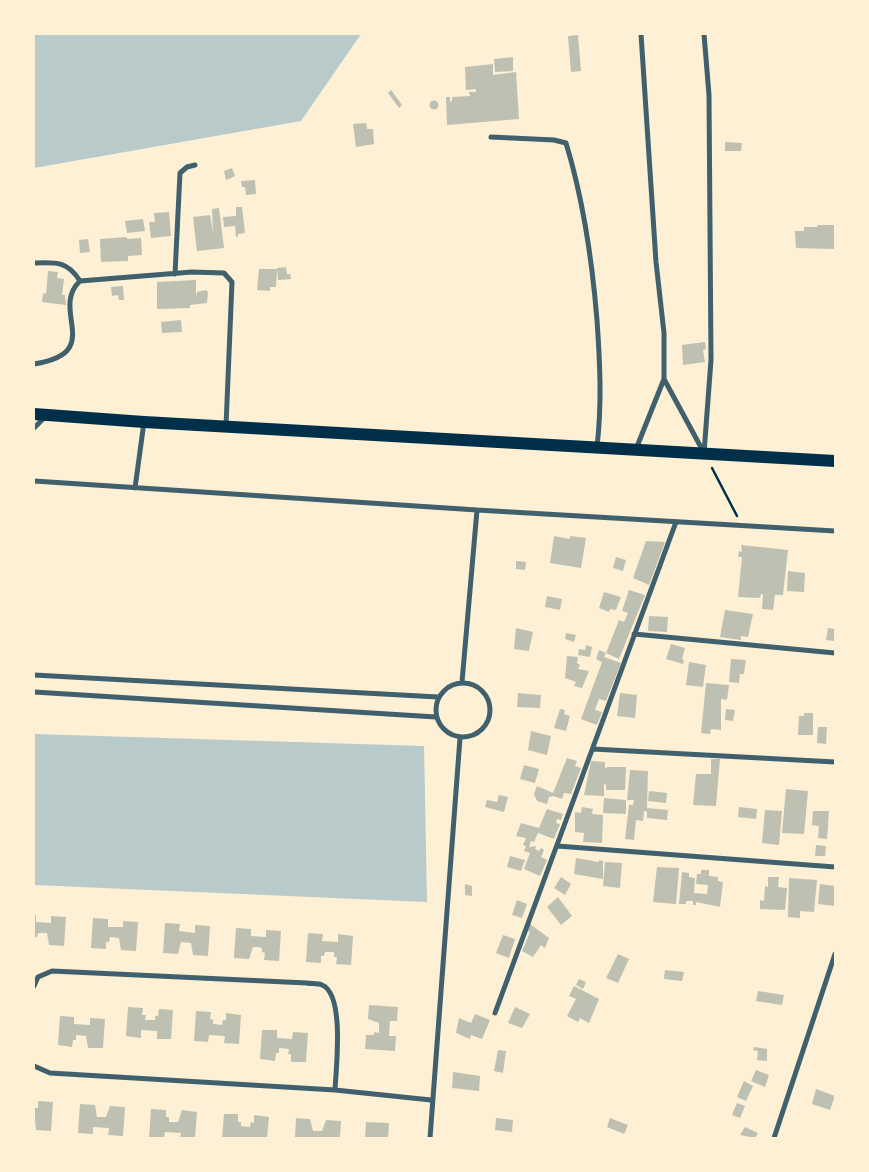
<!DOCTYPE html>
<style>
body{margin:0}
#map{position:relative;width:869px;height:1172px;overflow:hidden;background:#fdf0d5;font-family:"Noto Sans",sans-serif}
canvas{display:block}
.frame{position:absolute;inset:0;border:35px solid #fdf0d5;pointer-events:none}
</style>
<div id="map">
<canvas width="869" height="1172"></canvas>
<div class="frame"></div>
</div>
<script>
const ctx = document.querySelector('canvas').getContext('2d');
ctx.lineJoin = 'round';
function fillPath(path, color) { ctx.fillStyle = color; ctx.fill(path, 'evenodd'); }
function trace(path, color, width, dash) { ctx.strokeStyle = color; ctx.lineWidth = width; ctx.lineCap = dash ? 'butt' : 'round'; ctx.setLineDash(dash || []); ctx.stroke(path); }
fillPath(new Path2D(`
 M34,34H361L301,121L34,168Z
 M34,734L424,746L427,902L34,885Z`), '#b9caca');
fillPath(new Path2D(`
 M578,35L581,71L571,72L568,36Z
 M513,57V71L495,72L494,59Z
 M493,64V75L516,72L519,119L447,125L446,97H450V102L452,101V97L470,96L469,92H476V89L466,90L465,67Z
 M391,90L402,105L399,108L388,93Z
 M429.5 105a4.5 4.5 0 1 1 9 0a4.5 4.5 0 1 1-9 0Z
 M366,123L367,129H373L374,144L356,147L353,124Z
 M725,142L742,143L741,151H725Z
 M232,168L235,176L226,180L224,171Z
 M255,180L256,194L246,195L245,187H242L241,181Z
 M236,207H242L245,233L238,234V237H236L235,226L224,227L223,217L236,216Z
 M219,208L224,248L197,251L193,217L210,215L213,232L212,209Z
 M169,212L171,236L151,238L149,222H155L154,213Z
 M143,219L145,231L127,233L125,221Z
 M818,225H834V249L796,248L795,231H804V227H817Z
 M127,237V239L141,238L142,255L128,256V261L101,262L100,239Z
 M88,239L90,252L80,253L79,240Z
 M286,267L287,274H290L291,279L278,280L277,268Z
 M259,269H277L276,287H270V291L257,290Z
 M48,271L58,272L57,278L64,279L62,295H65L66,305L42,302L43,293L46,294Z
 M196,280V297L197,292L206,290L208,292L207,303L190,305V308L157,309V282Z
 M123,286L124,300H119L118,295L112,296L111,287Z
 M181,320L182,332L162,333L161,322Z
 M705,342L706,349L703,350L705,362L683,365L682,345Z
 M554,536L570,539V536L586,538L581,568L550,563Z
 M646,541L665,542L649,585L633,578Z
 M741,545L788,550L783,595H775L773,610L762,609L763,594H761L760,598L738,597L742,557H738L739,551L742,552Z
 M616,557L626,560L623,571L613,568Z
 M516,561L526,562L525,570L516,569Z
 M788,571L805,573L804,592L787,591Z
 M629,590L645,595L619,659L606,653L604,657L621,663L606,701L599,699L595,710L602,712L597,725L581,719L602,662L596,659L599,650L606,653L619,620L624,622L628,613L622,611Z
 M604,592L621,597L616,610L610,609L609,612L599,608Z
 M547,596L562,599L560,610L545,607Z
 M725,610L753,614L748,637L741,636V640L720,637Z
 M649,616L668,617L667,632L648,631Z
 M516,628L533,632L529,651L514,649Z
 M828,628L835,629L834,641L826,640Z
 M566,633L576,635L574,642L565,639Z
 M671,644L685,648L682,659L684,660L683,664L666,659Z
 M586,645L592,647L590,657L578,655L579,649L585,650Z
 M567,656L578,657L577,663L580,665L578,669L589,671L582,688L574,686L576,682L565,678Z
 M731,659L746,660L744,674H740L739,683L729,682Z
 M689,662L706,665L703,687L686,685Z
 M706,683L729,685L727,700L721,699V730L711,729L710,734L701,733Z
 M518,693L541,695L540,708L517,707Z
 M620,693L637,695L635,718L617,716Z
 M560,709L565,710L564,714L570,716L566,731L554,728Z
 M726,709L735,710L733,721L725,720Z
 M804,713H813V735H798L799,716H804Z
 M818,727H827L826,744L817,743Z
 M531,731L551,736L547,755L528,750Z
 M567,758L577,761L575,766L581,768L571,794L564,793L562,799L553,796L549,797L547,804L537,801L534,794L537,786L553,793Z
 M711,759H720L716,806L693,805L696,774H711Z
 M591,761L605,762V769L607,767H626L625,790H606V785L604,784V796L584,795Z
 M524,765L539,769L535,783L520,779Z
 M630,770L648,771L647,808L668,810L667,820L647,818V812L644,811L643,821L636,820L634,840L625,839L629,805H633L634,800H627Z
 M786,789L808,791L804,834L782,833Z
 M649,791L667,793L666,803L648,801Z
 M499,795L508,797L504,812L485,807L487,800L497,802Z
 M604,798L626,800V814L603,813Z
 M582,807L593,809L592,814L603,815L602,843L583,842L584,833L575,832V812L581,813Z
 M739,807L757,809L756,819L738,817Z
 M547,809L563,814L561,820L557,819L556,823L560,824L554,839L538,833L534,842L531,841L529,847L536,846L535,849L539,851L541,848L544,850L541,857L547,860L540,876L524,869L530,853L524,851L526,846L523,845L526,838L516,836L521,823L539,828Z
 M765,810L782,811L779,845L762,843Z
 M813,811H829L827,839L818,838L819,826L812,825Z
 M816,845L826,846L825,856H815Z
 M510,856L525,860L521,871L507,867Z
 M576,858L599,862V860L603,861V879L574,874Z
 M605,862L622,863L620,888L603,886Z
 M657,867L679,868L676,904L653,902Z
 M701,870H709V876L718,877V881L723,882L720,907L696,902V905H693V901H686V904H679L682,872L689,873V877L695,878L694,893L707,894L708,885L696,884L697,874H701Z
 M561,877L571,884L565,895L554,888Z
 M768,877H779L778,887L787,888L785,910L760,909V900L764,901L765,886L768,887Z
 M789,878L817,880L814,912L800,911V918L788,917Z
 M465,884L472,886V896L465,895Z
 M820,884L835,886L834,906L818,904Z
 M558,897L572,916L561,925L547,907Z
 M517,900L527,904L522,918L512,915Z
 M34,915H36V922L51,923V916L66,917L64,946L49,945L47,933H38L37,937H34Z
 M93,918L108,919V927H123V921L138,922L136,951L121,950L119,938L110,937L109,942H106V949L91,948Z
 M165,923L180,924L179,931L195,933V925L210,926L208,956L193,955L191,943L181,942L178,954L163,953Z
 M530,924L549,938L545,948L541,945L533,957L522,951L530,932L526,930Z
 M236,928L251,929V936L266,937V930L281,931L279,961L264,960L265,953L262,952V948L257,947H253L249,959L234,958Z
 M308,933L323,934L322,941L338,942V934L353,936L351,965L336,964L337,957H334V952H325L324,956H321V963L306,962Z
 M503,935L515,939L509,958L496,953Z
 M618,954L629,959L618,983L606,978Z
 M665,970L684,972L682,981L664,979Z
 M579,979L586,982L583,989L576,985Z
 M574,986L599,999L589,1023L580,1018L578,1022L567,1016L576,999L569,996Z
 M758,991L784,995L782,1005L756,1001Z
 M369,1005L398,1007L397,1021H390L389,1036H396L395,1051L365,1049L366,1035H374V1032L379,1033V1023L368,1019Z
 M128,1007L143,1008L142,1015H146L145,1020H155V1016H158L159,1009L173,1010L171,1039H157V1031L141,1030V1038L126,1036Z
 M515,1007L530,1014L522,1028L508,1023Z
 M196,1011L211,1012L210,1019L213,1020V1024L222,1025L223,1020H226V1013L241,1015L239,1044L224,1043L225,1036L209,1035L208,1042L194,1041Z
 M475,1014L490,1020L482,1039L471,1035L470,1039L456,1033L459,1018L471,1023Z
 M60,1016L74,1017V1024L90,1025V1018L105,1019L103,1048H88L86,1036L76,1035V1040H73L72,1047L58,1045Z
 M262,1030H277V1038L292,1039L293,1032L308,1033L306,1062H291V1054H288L289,1049L279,1048V1053H276L275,1061L260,1059Z
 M754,1047L767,1049V1061L757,1060L758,1051L753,1050Z
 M498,1050L506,1051L503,1073L494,1071Z
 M756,1070L769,1075L765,1087L751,1081Z
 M453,1072L480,1076L479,1091L452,1088Z
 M744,1081L753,1086L746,1101L737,1097Z
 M816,1089L835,1096L830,1110L812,1104Z
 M38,1101L53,1102L51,1131L36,1130L34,1112L35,1108H38Z
 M737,1103L745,1106L740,1118L732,1115Z
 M80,1104L95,1105L97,1117H106L110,1106L125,1107L123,1136L108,1135L109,1128L93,1127V1134L78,1133Z
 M151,1109L166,1110V1117H169V1122H178L182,1110L197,1112L195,1138H180L181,1133L165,1132L164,1138H149Z
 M224,1114H238V1122H241V1126L250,1127L251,1122L254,1123V1115L269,1117L267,1138H222Z
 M296,1118L310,1119L313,1131H322L326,1120L341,1121L340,1138H295Z
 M496,1118L513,1120L512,1132L495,1130Z
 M610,1118L628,1125L624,1134L607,1127Z
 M366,1122L389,1123L388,1138H365Z
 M745,1127L758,1133L755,1138L740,1135Z`), '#bec0b2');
trace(new Path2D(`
 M712,468L737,516`), '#003049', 2.5);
trace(new Path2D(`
 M491,137L554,140L566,143C584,202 592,259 597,320C600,363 602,404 597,447
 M34,263C56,262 68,261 80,281
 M175,274L180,173L187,167L195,165
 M34,364C106,353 49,310 80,281L192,272L224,273L232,282L226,426
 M664,379L703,451
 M34,428L44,418
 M636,449L664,379V333L656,262L641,34
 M704,453L711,360L709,95L704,34
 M34,481L477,510L835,531
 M135,488L144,422
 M634,634L835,653
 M34,675L438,697
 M462,682L477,510
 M436 710a27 27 0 1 1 54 0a27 27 0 1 1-54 0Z
 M34,692L436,717
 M593,749L835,762
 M557,846L835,867
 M34,986L38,977L52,971L307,983C311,984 318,983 322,985C345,994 336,1068 335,1090L50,1073L34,1066
 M495,1013L676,522
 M335,1090L431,1100
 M430,1138L460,738
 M774,1138L835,954`), '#3f606c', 5);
trace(new Path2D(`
 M34,414L144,422L835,461`), '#003049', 12);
</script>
